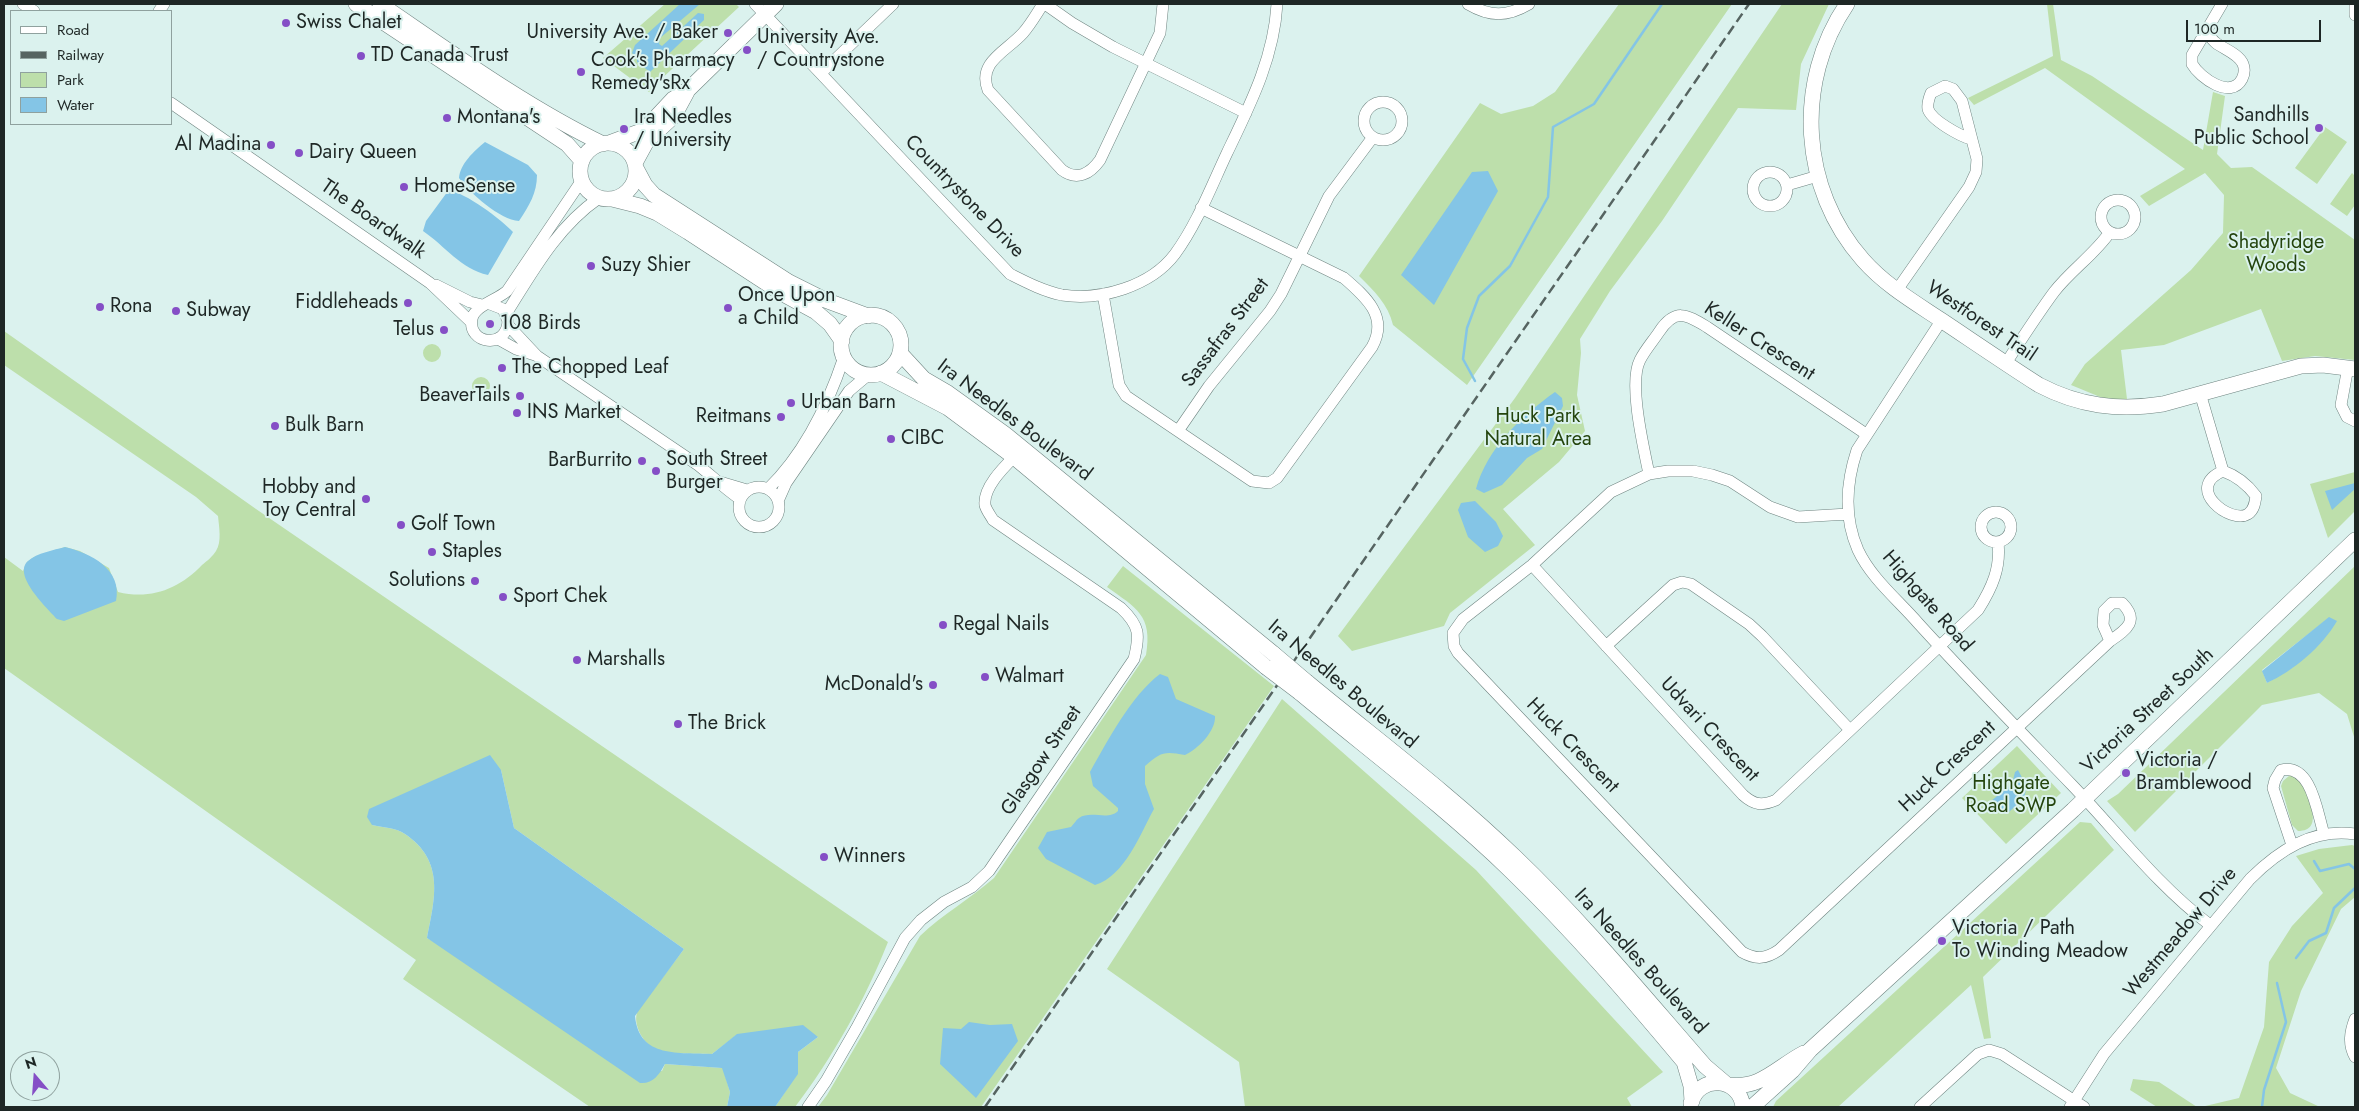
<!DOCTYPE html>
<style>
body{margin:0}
#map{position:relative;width:2359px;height:1111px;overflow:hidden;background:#dbf2ee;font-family:Jost,sans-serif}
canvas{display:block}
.frame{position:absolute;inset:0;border:5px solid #1e2725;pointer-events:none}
.legend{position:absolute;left:10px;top:10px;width:162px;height:115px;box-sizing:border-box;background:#dbf2ee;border:1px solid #8fa19e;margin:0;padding:6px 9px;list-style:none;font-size:15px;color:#1e2725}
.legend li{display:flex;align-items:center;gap:10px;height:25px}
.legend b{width:25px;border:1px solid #8fa19e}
.north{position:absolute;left:10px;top:1051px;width:50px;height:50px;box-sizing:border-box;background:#dbf2ee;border:1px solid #8fa19e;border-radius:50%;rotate:342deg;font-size:14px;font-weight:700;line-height:20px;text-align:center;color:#1e2725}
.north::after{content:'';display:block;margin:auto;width:18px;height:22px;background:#854fc6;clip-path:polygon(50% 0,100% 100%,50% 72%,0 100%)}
.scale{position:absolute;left:2186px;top:20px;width:135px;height:22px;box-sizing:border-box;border:2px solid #1e2725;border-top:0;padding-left:6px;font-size:15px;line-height:18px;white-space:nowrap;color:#1e2725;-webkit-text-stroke:4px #dbf2ee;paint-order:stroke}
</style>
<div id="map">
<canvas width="2359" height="1111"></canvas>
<div class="frame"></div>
<ul class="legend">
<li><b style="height:6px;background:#fff"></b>Road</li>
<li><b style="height:6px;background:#566461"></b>Railway</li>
<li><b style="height:14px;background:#bddfab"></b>Park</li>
<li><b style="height:14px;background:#84c5e6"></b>Water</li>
</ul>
<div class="north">N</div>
<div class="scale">100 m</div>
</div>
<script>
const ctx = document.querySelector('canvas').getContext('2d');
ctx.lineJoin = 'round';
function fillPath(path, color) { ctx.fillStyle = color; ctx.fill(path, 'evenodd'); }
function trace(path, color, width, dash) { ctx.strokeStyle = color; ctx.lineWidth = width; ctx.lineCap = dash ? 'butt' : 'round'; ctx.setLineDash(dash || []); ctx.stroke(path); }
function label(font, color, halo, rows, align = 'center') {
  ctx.font = font + ' Jost,sans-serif'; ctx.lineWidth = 4; ctx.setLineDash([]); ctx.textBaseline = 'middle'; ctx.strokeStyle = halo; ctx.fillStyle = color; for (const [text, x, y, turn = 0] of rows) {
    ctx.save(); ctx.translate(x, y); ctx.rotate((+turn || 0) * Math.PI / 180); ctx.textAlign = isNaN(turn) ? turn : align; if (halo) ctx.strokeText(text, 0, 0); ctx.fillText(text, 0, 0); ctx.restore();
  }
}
fillPath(new Path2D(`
 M665,4H736L739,7L658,82L653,95L603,58Z
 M1619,4H1732L1467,385L1393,325C1388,304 1374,291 1359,276L1480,103L1501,114L1533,106L1555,92Z
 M1782,4H1829L1801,64L1796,110L1738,108L1662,221L1610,291L1580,339L1581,353L1577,395L1585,431L1559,462L1503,509L1535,545L1450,613L1444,626L1352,651L1338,636L1515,398Z
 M2047,4H2053L2061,60L2092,76L2203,150L2213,92L2225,96L2217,154L2231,168L2252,167L2355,240V360L2315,356L2282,361L2261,309L2164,345L2121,350L2127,399H2105L2071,385L2085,364L2191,270L2223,233L2224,195L2205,173L2149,206L2140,196L2185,169L2045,68L1974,105L1968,98L2053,56Z
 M2325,127L2347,142L2317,184L2295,168Z
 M2352,173L2355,176V205L2347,216L2330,204Z
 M4,331L256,509L888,942C865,1000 833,1057 795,1107H775L797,1074L798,1052L818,1037L738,1034L712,1054C696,1053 676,1055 660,1051C645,1048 631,1024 638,1010L684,949L514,828L501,770L372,825C381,827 397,828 405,834C445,861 435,898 427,938L662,1071L665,1064L723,1068L730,1092L727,1107H590L403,979L416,960L4,668V557L23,571L27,562L34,557L65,547L80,551L109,568L118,592C151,600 179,589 202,565C207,561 213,556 216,551C222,542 219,527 218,516L196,497L4,365Z
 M423 353a9 9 0 1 1 18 0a9 9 0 1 1-18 0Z
 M472 386a9 9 0 1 1 18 0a9 9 0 1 1-18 0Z
 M2355,472V511L2328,538L2310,484Z
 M1123,566L1274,686L981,1107H818L827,1095L920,936C943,914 970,899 994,878L1146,655C1153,615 1136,608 1107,587Z
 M2355,566V740L2347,714L2319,693L2262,705L2135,832L2107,801L2118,794ZM2329,618L2293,667L2267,683L2262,670Z
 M1282,699L1476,870L1663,1072L1627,1098L1632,1107H1245L1239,1062L1107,969Z
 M2017,746L2061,793L2006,844L1962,798Z
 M2289,776H2293L2303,782C2307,797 2326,831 2298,831L2292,825L2281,786L2283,781Z
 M2080,822L2091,823L2114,850L1983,977L1991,1038L1984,1039L1971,985L1838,1107H1773L1776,1101Z
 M2352,845L2355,846V897L2341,909L2301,991L2276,1068L2290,1093L2320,1107H2201L2239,1098L2264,1027L2269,962L2292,926L2323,893L2296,856L2319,849Z
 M2133,1079L2159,1082L2197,1107H2157L2130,1090Z`), '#bddfab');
fillPath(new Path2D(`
 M680,4H700L660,38L659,44L662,46L698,13L704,14V20L650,72L637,62V57L632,53L635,45Z
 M485,142L528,165L537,175C537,193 529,206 519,221C500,220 470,193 459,178C460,164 474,151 485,142Z
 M1488,171L1498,191L1434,305L1401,275L1472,172Z
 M448,191C463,190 503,221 513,232L488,275C461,269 445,246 423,231L426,221Z
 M1555,392L1562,398L1563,406L1542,449L1527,458L1502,485L1484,493L1476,489C1487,449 1521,416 1555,392Z
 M2355,483V489L2332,510L2325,491Z
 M1475,501L1496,522L1503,536L1498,546L1485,552L1468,537L1458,510L1461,503Z
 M65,547C90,553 123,569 116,601L64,621L57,619C47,608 12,575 28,561C37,553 54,550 65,547Z
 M2329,617L2337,621C2322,647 2293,671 2267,683L2262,671Z
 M1160,674L1168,677L1176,699L1215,716C1216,731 1198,749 1185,755C1164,751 1161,752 1145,766V784L1154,809C1140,834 1125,876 1095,885L1046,859L1038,848L1047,832L1071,827C1074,824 1076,820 1079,818C1091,810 1108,821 1118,811V808L1093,786L1090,772C1108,740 1131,696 1160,674Z
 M490,755L501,770L514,828L684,949L635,1016C639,1059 680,1052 712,1054L737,1034L803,1025L818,1037L798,1052V1074L775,1107H727L730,1092L722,1068L665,1064C659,1075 653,1084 640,1083L427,938C435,898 445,861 405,834C397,828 381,827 372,825L367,817L369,809Z
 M2018,770C2032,795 2026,796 2007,814L1994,809L1991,801L2012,784L2015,772Z
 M969,1022L990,1025L1012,1024L1018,1041L976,1098L940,1064L943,1028L961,1029Z`), '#84c5e6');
trace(new Path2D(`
 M1475,381L1463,359L1467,328L1479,296L1510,266L1548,197L1553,127L1594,104L1662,4
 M2314,861L2320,871L2349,864L2355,869
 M2296,958L2309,941L2326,933L2334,908L2355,888
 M2262,1107L2264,1090L2286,1022L2277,983`), '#84c5e6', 2.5);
const street = new Path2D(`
 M23,4L34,11
 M755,4L1010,274C1026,282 1043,291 1062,295C1101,301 1151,286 1175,254C1197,224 1211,187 1227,153C1250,105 1274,58 1277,4
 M1043,4C1037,13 1031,24 1023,33C1007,51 977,62 988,90L1062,170C1077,181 1090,174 1100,160L1160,33L1163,4
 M1045,4L1072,23L1113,47L1246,113
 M1468,4C1490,17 1507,17 1529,4
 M2355,6V15
 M159,11L164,4
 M2206,31C2209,35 2212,40 2216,43C2224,49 2239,54 2243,64C2245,69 2244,75 2242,79C2231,100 2200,78 2192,64V55L2222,4
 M821,73L893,4
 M1364 121a19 19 0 1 1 38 0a19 19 0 1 1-38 0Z
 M171,103L430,283L471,322
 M1753 189a17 17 0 1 1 34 0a17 17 0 1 1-34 0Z
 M1787,185L1818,176
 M2101 217a17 17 0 1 1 34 0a17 17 0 1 1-34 0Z
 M436,285L470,302L482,305
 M1897,290L1969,187L1976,172L1977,159L1962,101L1953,89L1945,86L1931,93C1929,98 1927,103 1928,109C1931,120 1960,136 1971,139
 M1103,294L1119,385L1126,396L1252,481L1269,483L1277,478L1372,347C1389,317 1366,297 1344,278L1201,208
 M490,304L503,309L508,321C507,350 467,344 472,319C474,306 497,300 507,291L582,180
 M506,314C533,271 557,227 599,198
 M1941,321L1857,450C1846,483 1844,518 1858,550C1871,578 1898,600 1918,623C1968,678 2020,731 2072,785C2117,832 2158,886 2210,925
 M508,325L537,356L698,465C712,476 725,489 740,499
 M498,339L516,349L535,355
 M2006,363C2021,340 2037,315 2054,292C2071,270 2094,255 2110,232
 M2348,367L2341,405L2347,417L2355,421
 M2200,393L2223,471
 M1178,431L1209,386L1270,311L1281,294L1329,196L1373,137
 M2223,471C2237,476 2247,484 2256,496C2255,503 2254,510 2248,514C2231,525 2183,488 2223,471Z
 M1649,474C1644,449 1628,383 1640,360C1645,350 1653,341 1659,332C1675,308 1686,314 1707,327L1866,434
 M720,482L747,490
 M739 507a20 20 0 1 1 40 0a20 20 0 1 1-40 0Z
 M768,489C804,454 828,405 844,357
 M778,501L786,483L849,391L868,375
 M1981 527a15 15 0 1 1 30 0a15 15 0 1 1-30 0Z
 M1848,514L1798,517L1770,507L1730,481L1712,475L1693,471H1668L1649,474L1611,492L1532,565L1463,619L1453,633L1454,646L1458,653L1742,952C1756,960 1766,959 1779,950L2110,641C2126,630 2140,621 2122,603H2112L2104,611L2103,625L2110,641
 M1532,565L1743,795C1754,805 1762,806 1776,800L1978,610C1992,588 2001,568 1998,542
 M1606,646L1673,585L1682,582L1691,584L1749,624L1762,636L1850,730
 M2292,845L2273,788L2275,780L2281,770C2312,763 2317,813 2324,834
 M2355,1019C2350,1032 2348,1044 2355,1057
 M808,1107L826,1081L856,1029L905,938L921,920L944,902L972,887L989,871L1134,659C1140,635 1140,626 1121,608L993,520C991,516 986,510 985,505C983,488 1003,468 1014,457
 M1920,1107L1978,1054L1989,1050L2002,1054L2084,1107
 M2070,1107L2104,1054L2250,879C2279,850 2313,828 2355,834`);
const secondary = new Path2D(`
 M356,4L567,144L582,161
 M380,4C452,53 525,106 603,144
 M1847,4C1794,82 1800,189 1863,260C1885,285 1914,302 1941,320C1974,342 2006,364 2039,385C2079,406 2118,411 2163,404L2301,366L2323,365L2355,369
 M609,143L644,130L673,99L689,89L776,4
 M580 171a28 28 0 1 1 56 0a28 28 0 1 1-56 0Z
 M635,163L647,141L674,116L687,92
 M637,170L645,185L654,195L789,282L825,300L868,316
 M612,199L640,206L657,213L688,232L783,294L816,312L830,324L842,341
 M841 345a30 30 0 1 1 60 0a30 30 0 1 1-60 0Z
 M900,353L924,379L948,393L1005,434L1274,654
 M881,373L948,408L1014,457L1266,667
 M1307,682C1376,739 1450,794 1515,857C1583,922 1643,995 1705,1066L1725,1083
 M1299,692C1370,751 1445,807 1511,871C1573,931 1629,996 1684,1062L1691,1086L1692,1101
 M1729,1085C1761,1089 1777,1067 1804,1053
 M1691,1103C1699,1074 1740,1077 1743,1107
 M1752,1107L1792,1071L1810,1050L2073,810L2355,540`);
trace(street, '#6f8480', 12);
trace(secondary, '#6f8480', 16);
trace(street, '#fff', 11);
trace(secondary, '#fff', 15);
trace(new Path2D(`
 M985,1107L1749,4`), '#566461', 2.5, [10, 5]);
const secondaryBridge = new Path2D(`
 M1274,654L1307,682
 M1266,667L1299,692`);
trace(secondaryBridge, '#6f8480', 16, []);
trace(secondaryBridge, '#fff', 15);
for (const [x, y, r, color] of [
 [286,23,5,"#854fc6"],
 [728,33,5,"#854fc6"],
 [747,50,5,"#854fc6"],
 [361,56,5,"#854fc6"],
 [581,72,5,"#854fc6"],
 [447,118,5,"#854fc6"],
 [2319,128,5,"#854fc6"],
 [624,129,5,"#854fc6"],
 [271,145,5,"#854fc6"],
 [299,153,5,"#854fc6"],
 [404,187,5,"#854fc6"],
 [591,266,5,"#854fc6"],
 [408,303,5,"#854fc6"],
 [100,307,5,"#854fc6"],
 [728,308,5,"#854fc6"],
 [176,311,5,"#854fc6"],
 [490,324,5,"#854fc6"],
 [444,330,5,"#854fc6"],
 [502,368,5,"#854fc6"],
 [520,396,5,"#854fc6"],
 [791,403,5,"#854fc6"],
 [517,413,5,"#854fc6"],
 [781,417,5,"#854fc6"],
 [275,426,5,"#854fc6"],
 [891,439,5,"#854fc6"],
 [642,461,5,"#854fc6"],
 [656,471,5,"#854fc6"],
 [366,499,5,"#854fc6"],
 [401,525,5,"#854fc6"],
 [432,552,5,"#854fc6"],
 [475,581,5,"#854fc6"],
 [503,597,5,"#854fc6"],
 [943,625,5,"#854fc6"],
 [577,660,5,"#854fc6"],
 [985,677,5,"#854fc6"],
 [933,685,5,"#854fc6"],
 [678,724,5,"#854fc6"],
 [2126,773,5,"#854fc6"],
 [824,857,5,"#854fc6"],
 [1942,941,5,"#854fc6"]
]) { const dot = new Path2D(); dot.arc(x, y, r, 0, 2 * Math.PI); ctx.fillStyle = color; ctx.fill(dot); trace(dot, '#dbf2ee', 2); }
label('20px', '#1e2725', '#dbf2ee', [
 ["Swiss Chalet",296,23],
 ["University Ave. / Baker",718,33,"right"],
 ["University Ave.",757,38],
 ["/ Countrystone",757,61],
 ["TD Canada Trust",371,56],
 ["Cook's Pharmacy",591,61],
 ["Remedy'sRx",591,84],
 ["Sandhills",2309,116,"right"],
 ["Public School",2309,139,"right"],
 ["Montana's",457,118],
 ["Ira Needles",634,118],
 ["/ University",634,141],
 ["Al Madina",261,145,"right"],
 ["Dairy Queen",309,153],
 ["HomeSense",414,187],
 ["Suzy Shier",601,266],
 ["Once Upon",738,296],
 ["a Child",738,319],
 ["Fiddleheads",398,303,"right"],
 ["Rona",110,307],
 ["Subway",186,311],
 ["108 Birds",500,324],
 ["Telus",434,330,"right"],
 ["The Chopped Leaf",512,368],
 ["BeaverTails",510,396,"right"],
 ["Urban Barn",801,403],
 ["INS Market",527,413],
 ["Reitmans",771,417,"right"],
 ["Bulk Barn",285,426],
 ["CIBC",901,439],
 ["South Street",666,460],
 ["Burger",666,483],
 ["BarBurrito",632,461,"right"],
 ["Hobby and",356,488,"right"],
 ["Toy Central",356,511,"right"],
 ["Golf Town",411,525],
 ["Staples",442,552],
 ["Solutions",465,581,"right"],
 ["Sport Chek",513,597],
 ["Regal Nails",953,625],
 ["Marshalls",587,660],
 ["Walmart",995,677],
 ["McDonald's",923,685,"right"],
 ["The Brick",688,724],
 ["Victoria /",2136,761],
 ["Bramblewood",2136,784],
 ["Winners",834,857],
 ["Victoria / Path",1952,929],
 ["To Winding Meadow",1952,952]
], 'left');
label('20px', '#1e2725', '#dbf2ee', [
 ["Countrystone Drive",964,197,46],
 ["The Boardwalk",373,220,35],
 ["Westforest Trail",1981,322,34],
 ["Sassafras Street",1226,333,-53],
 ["Keller Crescent",1759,342,33],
 ["Ira Needles Boulevard",1014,421,37],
 ["Highgate Road",1927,602,49],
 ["Ira Needles Boulevard",1342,685,40],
 ["Victoria Street South",2148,711,-43],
 ["Udvari Crescent",1709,730,47],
 ["Huck Crescent",1572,746,46],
 ["Glasgow Street",1042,761,-56],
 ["Huck Crescent",1948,767,-43],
 ["Westmeadow Drive",2181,933,-50],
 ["Ira Needles Boulevard",1640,962,48]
]);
label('20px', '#24440d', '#dbf2ee', [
 ["Shadyridge",2276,243],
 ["Woods",2276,266],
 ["Huck Park",1538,417],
 ["Natural Area",1538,440],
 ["Highgate",2011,784],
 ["Road SWP",2011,807]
]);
</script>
